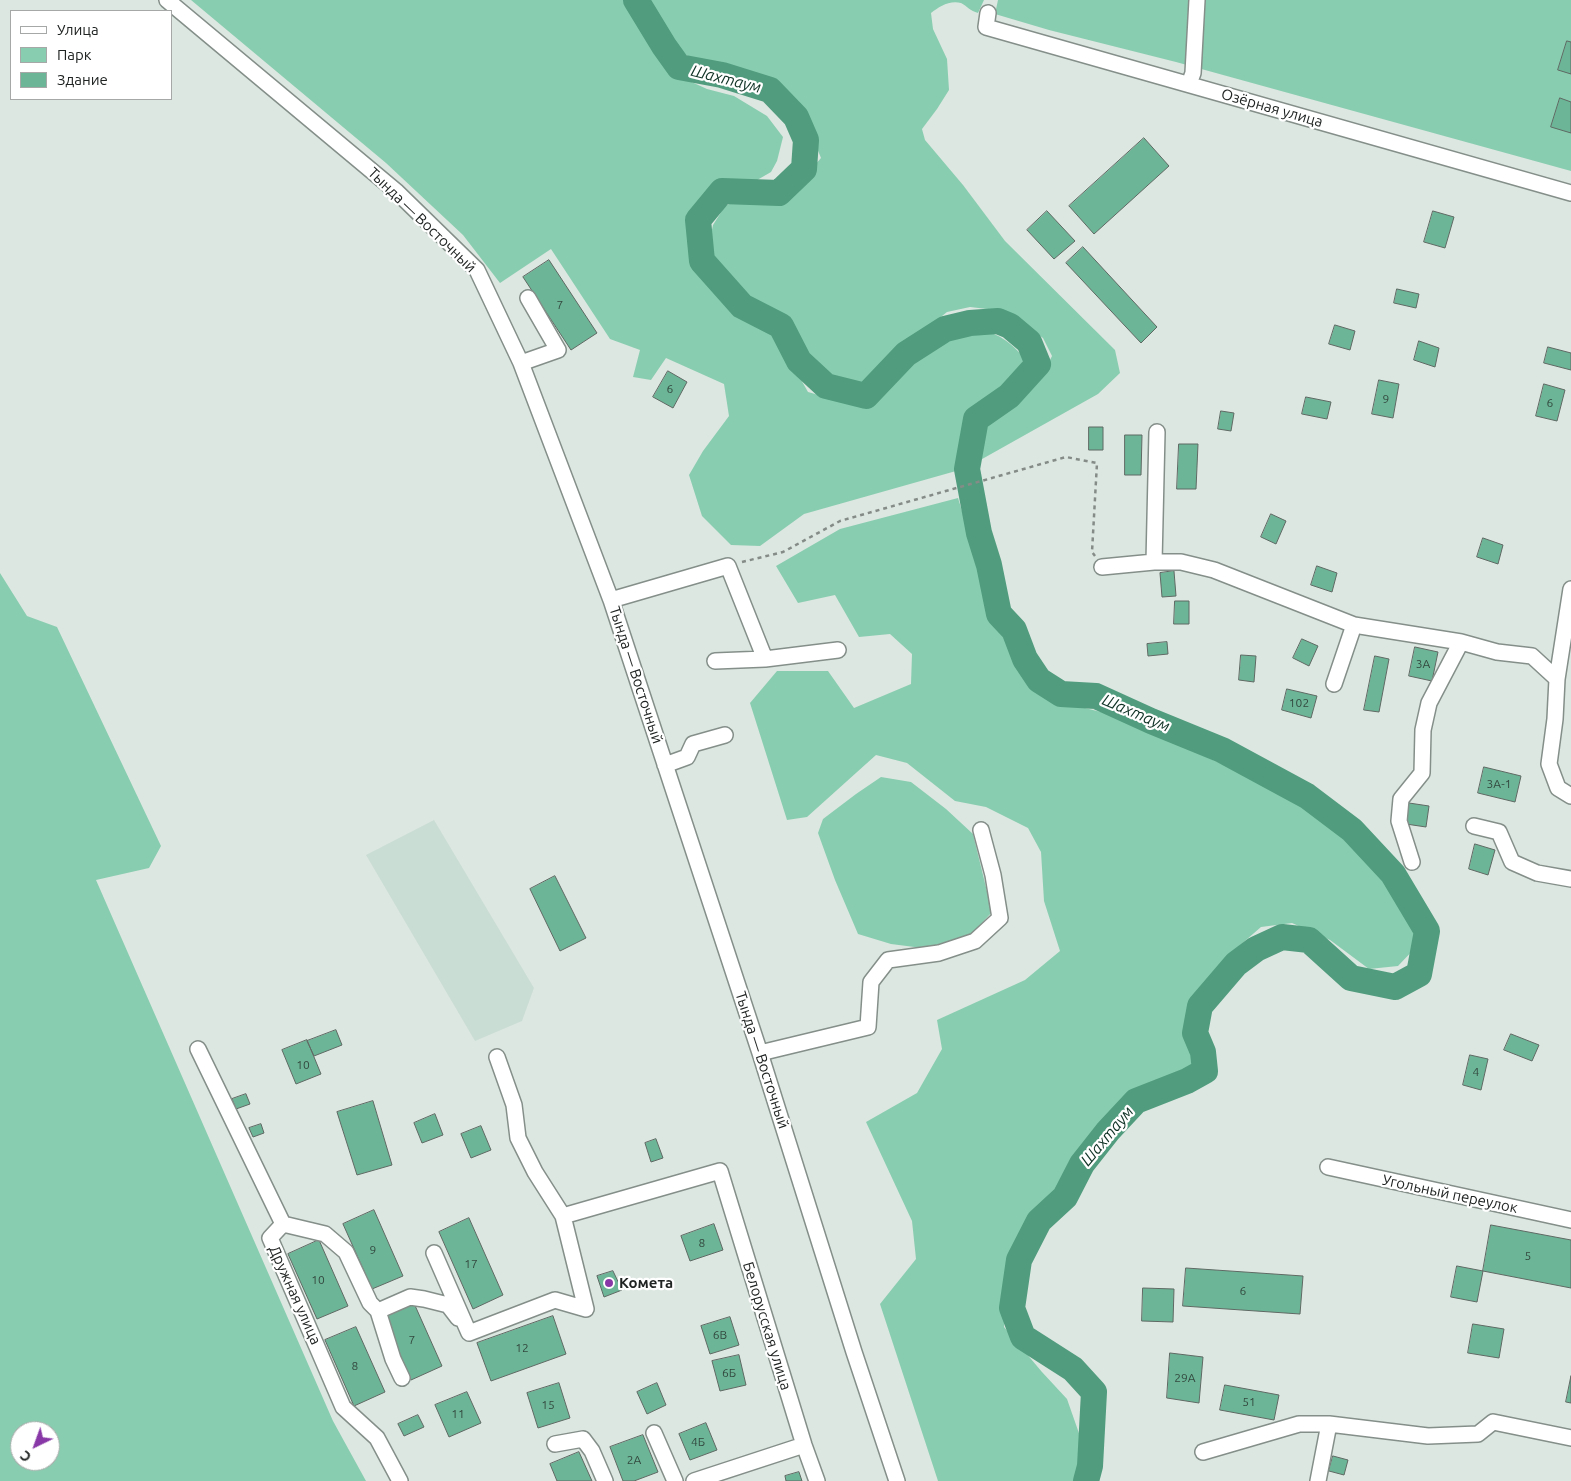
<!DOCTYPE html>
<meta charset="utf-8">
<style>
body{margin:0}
#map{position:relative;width:1571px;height:1481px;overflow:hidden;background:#dce7e1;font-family:Ubuntu,sans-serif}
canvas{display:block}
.legend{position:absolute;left:10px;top:10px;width:162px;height:90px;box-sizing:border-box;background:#fff;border:1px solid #a6a7a7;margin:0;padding:6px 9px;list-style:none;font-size:15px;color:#202422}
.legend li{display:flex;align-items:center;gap:10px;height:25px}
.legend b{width:25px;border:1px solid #a6a7a7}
.north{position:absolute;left:10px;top:1421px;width:50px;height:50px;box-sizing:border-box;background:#fff;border:1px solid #a6a7a7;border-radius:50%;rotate:222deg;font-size:14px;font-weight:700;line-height:20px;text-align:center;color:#202422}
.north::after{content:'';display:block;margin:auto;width:18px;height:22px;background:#8938a7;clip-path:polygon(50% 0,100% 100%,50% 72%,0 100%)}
</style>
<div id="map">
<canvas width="1571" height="1481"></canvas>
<ul class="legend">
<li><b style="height:6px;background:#fff"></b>Улица</li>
<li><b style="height:14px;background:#89cdb0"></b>Парк</li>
<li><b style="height:14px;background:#6cb697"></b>Здание</li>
</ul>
<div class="north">С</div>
</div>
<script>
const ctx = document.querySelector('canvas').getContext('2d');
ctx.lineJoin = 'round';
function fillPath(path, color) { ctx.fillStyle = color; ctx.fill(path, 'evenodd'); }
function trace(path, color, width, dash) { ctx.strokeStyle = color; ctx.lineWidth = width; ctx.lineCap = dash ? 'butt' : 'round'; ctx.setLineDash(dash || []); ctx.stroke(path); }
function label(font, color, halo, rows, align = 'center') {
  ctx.font = font + ' Ubuntu,sans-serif'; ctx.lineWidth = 4.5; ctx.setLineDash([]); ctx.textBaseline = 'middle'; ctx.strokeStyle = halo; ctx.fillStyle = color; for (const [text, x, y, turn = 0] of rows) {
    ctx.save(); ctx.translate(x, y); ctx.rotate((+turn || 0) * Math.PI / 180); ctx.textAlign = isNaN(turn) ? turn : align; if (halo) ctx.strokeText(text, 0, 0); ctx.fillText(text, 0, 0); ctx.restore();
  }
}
fillPath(new Path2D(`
 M434,820L534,988L522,1021L475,1041L366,855Z`), '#caddd4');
fillPath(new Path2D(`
 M191,0H627L645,33L674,74L707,89L734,96L767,116L783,137L777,161L771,172L752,183L731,181L712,189L704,201L691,227L693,253L709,282L737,312L761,326L779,341L808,392C825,396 847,407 864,402C872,400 882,389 888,383C906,368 953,330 976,330C995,330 1013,344 1024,358L1019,374L1008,389L968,418L956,471L804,514L760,546L731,545L702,516L689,475L703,451L729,416L724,384L666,358L651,380L633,377L640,350L610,339L551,249L500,283L463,235L386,163Z
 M643,0H984L978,13C970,11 967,6 961,3C949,0 939,7 931,13L933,29L947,59L949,90L937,109L922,129L925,140L963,185L1005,241L1115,350L1120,373L1098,394L975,463L987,419L1022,395L1043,374L1052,356L1043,338L1004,311L970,307L947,312L926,329L890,361L872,382L850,385L825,375L805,360L800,341L785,322L745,300L721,274L707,253L713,225L725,206L741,198L772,202L791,192L821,158L800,106L786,90L766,81L708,68L678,50Z
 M998,0H1571V171L1176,62L1049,30L995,14Z
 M958,498L974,550L982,588L992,620L1036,687L1061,702L1113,715L1173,741L1262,783L1332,824L1384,879L1414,924L1417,946L1398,966L1369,969L1330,940L1292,923L1261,927L1231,953L1195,999L1186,1039L1194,1065L1123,1100L1069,1162L1056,1191L1025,1225L1008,1277L1004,1327L1042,1372L1067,1399L1081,1439L1082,1472L1078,1481H938L880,1304L916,1259L912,1221L866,1122L917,1093L942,1049L937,1020L1025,980L1060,951L1044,901L1041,852L1028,828L986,807L955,801L907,763L876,755L807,817L787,820L750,703L777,671H828L854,708L911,684L912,654L890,634L859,637L835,595L798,603L776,566L840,529Z
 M0,573L27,616L57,627L161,846L149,868L96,880L333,1421L366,1481H0ZM20,1431H50V1461H20Z
 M881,777L911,782L946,809L973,834L992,912L970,936L930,949L891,944L858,934L835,880L818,833L823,819L856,794Z`), '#89cdb0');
trace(new Path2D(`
 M636,0L664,46L679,67L722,75L770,90L796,117L806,140L804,169L779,193L722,191L698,220L702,261L742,306L781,326L799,361L826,386L866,396L906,354L945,329L970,323L998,321L1010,326L1029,342L1038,364L1009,396L976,419L967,469L979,533L989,565L999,614L1014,630L1025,659L1039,680L1061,694L1096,696L1151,721L1222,750L1307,796L1352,830L1393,874L1427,931L1419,974L1395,987L1351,978L1309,940L1282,937L1256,949L1236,964L1200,1006L1195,1033L1203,1052L1205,1071L1187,1081L1136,1101L1108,1131L1082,1164L1065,1197L1039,1221L1019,1260L1012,1308L1023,1337L1073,1369L1094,1392L1090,1466L1086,1481`), '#519c7e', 26);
const building = new Path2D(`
 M1567,41L1571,42V74L1558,70Z
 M1560,98L1571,102V133L1551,127Z
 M1144,138L1169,166L1094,234L1069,206Z
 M1047,211L1075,241L1054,259L1027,230Z
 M1433,211L1454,217L1445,248L1424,242Z
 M1083,247L1157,327L1141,343L1066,263Z
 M549,260L597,333L571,350L523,277Z
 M1397,289L1419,294L1416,308L1394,303Z
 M1335,325L1355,331L1350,350L1329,344Z
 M1419,341L1439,348L1435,367L1414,360Z
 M1548,347L1571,353V370L1544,363Z
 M668,371L687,382L673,408L653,397Z
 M1379,380L1399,384L1393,418L1372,414Z
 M1544,384L1565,390L1557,421L1536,416Z
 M1306,397L1331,402L1327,419L1302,414Z
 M1221,411L1234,413L1231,431L1218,429Z
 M1089,427H1103V450H1089Z
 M1125,435H1142L1141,475H1125Z
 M1179,444H1198L1196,489H1177Z
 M1271,514L1286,521L1276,544L1261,537Z
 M1483,538L1503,545L1498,564L1477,557Z
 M1317,566L1337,573L1332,592L1311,585Z
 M1174,571L1176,596L1162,597L1160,573Z
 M1175,601H1189V624H1174Z
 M1302,639L1318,646L1309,666L1293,658Z
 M1167,642L1168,654L1148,656L1147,644Z
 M1415,647L1438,652L1432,681L1409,676Z
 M1241,655L1256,656L1254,682L1239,680Z
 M1375,656L1389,659L1379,712L1364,710Z
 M1287,689L1317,696L1311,718L1282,710Z
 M1484,767L1521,776L1515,802L1478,793Z
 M1409,803L1429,806L1426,827L1406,824Z
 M1475,844L1495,850L1488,875L1469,869Z
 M555,876L586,938L560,951L530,889Z
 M336,1030L342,1045L314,1056L307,1041Z
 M1511,1034L1539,1045L1532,1061L1504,1050Z
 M307,1040L321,1074L296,1084L282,1050Z
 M1470,1055L1488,1059L1481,1090L1463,1085Z
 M246,1094L250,1104L236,1109L232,1099Z
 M373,1101L392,1165L357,1175L337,1112Z
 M435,1114L443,1135L422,1143L414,1123Z
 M261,1124L264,1133L253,1137L249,1128Z
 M481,1126L491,1150L471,1158L461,1134Z
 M656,1139L663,1158L651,1162L645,1143Z
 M374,1210L403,1276L372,1289L343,1224Z
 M469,1218L503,1295L473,1309L439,1232Z
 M714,1224L723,1250L690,1261L681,1236Z
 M1491,1225L1571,1240V1288L1483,1271Z
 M319,1240L348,1306L317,1319L288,1254Z
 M1457,1266L1483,1271L1477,1302L1451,1297Z
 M1186,1268L1303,1276L1300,1314L1183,1306Z
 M613,1271L622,1290L604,1297L597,1276Z
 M1143,1288L1174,1289L1173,1322L1142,1321Z
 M413,1301L442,1366L411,1380L382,1314Z
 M553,1316L566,1354L491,1381L477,1343Z
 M730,1317L739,1345L710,1354L701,1326Z
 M1473,1324L1504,1329L1499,1358L1468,1353Z
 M356,1327L385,1392L354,1406L325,1340Z
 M1170,1353L1203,1357L1199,1403L1167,1398Z
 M739,1355L746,1385L720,1391L712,1361Z
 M1571,1376V1403L1566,1402Z
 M559,1383L570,1418L538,1428L527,1393Z
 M657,1383L666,1405L647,1414L637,1392Z
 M1225,1385L1279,1395L1274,1420L1220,1410Z
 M467,1392L481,1423L449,1437L435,1405Z
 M418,1415L424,1427L404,1436L398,1424Z
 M706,1423L717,1450L690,1460L679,1434Z
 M643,1435L658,1472L634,1481H623L610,1447Z
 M579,1452L592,1481H557L550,1464Z
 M1333,1456L1348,1460L1344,1475L1329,1471Z
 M799,1472L802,1481H786L785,1476Z`);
fillPath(building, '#6cb697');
trace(building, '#5f6964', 1);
const minor = new Path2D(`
 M167,0L397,192L477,270L521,363L611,600L760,1053L854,1352L897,1481
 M988,13L986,27L1571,193
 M1189,84L1193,73L1197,0
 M521,363L558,350L528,298
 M1157,432L1154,562H1181L1214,570L1354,625L1461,642
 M1102,567L1154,562
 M611,600L728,566L765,659L715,661
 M765,659L838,650
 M1557,679L1571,589
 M1334,684L1354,625
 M665,765L687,757L693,744L725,735
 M1474,826L1499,832L1512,862L1537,873L1571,879
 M1412,862L1399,821L1401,799L1422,773L1423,730L1429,703L1461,642L1497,652L1532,656L1557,679L1555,719L1549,764L1558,788L1571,796
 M198,1049L283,1224L270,1238L343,1407L377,1438L400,1481
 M760,1053L868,1027L871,982L888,960L939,953L975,941L1000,918L993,875L981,830
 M497,1057L514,1105L518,1138L535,1172L563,1216
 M1328,1167L1571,1220
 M283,1224L325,1234L346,1252L370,1303L378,1311L410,1297L424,1299L448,1305L458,1318
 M434,1253L469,1333L555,1300L586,1309L563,1216L720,1171L804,1445L817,1481
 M378,1311L393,1359L402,1378
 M654,1433L675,1481
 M555,1444L583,1439L592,1451L605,1481
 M1203,1452L1299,1424H1329L1428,1436L1478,1434L1493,1422L1571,1438
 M694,1481L804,1445
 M1318,1481L1329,1424`);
trace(minor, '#858f8a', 18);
trace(new Path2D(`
 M742,562L783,552L840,521L1066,457L1097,463L1092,552L1095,556`), '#858c88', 2.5, [4, 4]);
trace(minor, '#fff', 15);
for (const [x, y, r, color] of [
 [609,1283,5,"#8938a7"]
]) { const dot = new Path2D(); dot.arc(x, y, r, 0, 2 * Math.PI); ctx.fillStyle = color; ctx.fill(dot); trace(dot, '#fff', 2); }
label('12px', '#33483f', null, [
 ["7",560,305],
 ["6",670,389],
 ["9",1386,399],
 ["6",1550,403],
 ["3А",1423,664],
 ["102",1299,703],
 ["3А-1",1499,784],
 ["10",303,1065],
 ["4",1476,1072],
 ["8",702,1243],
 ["9",373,1250],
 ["5",1528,1256],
 ["17",471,1264],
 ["10",318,1280],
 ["6",1243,1291],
 ["6В",720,1335],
 ["7",412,1340],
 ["12",522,1348],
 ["8",355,1366],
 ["6Б",729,1373],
 ["29А",1185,1378],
 ["51",1249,1402],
 ["15",548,1405],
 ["11",458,1414],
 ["4Б",698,1442],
 ["2А",634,1460]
]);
label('15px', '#202422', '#fff', [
 ["Озёрная улица",1272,108,16],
 ["Тында — Восточный",422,220,44],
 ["Тында — Восточный",636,675,72],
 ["Тында — Восточный",762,1060,72],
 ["Угольный переулок",1450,1194,12],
 ["Дружная улица",295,1295,66],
 ["Белорусская улица",767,1326,73]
]);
label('bold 15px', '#202422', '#fff', [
 ["Комета",619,1283]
], 'left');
label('italic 16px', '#0f3225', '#fff', [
 ["Шахтаум",726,79,14],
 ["Шахтаум",1136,713,23],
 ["Шахтаум",1107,1136,-50]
]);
</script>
